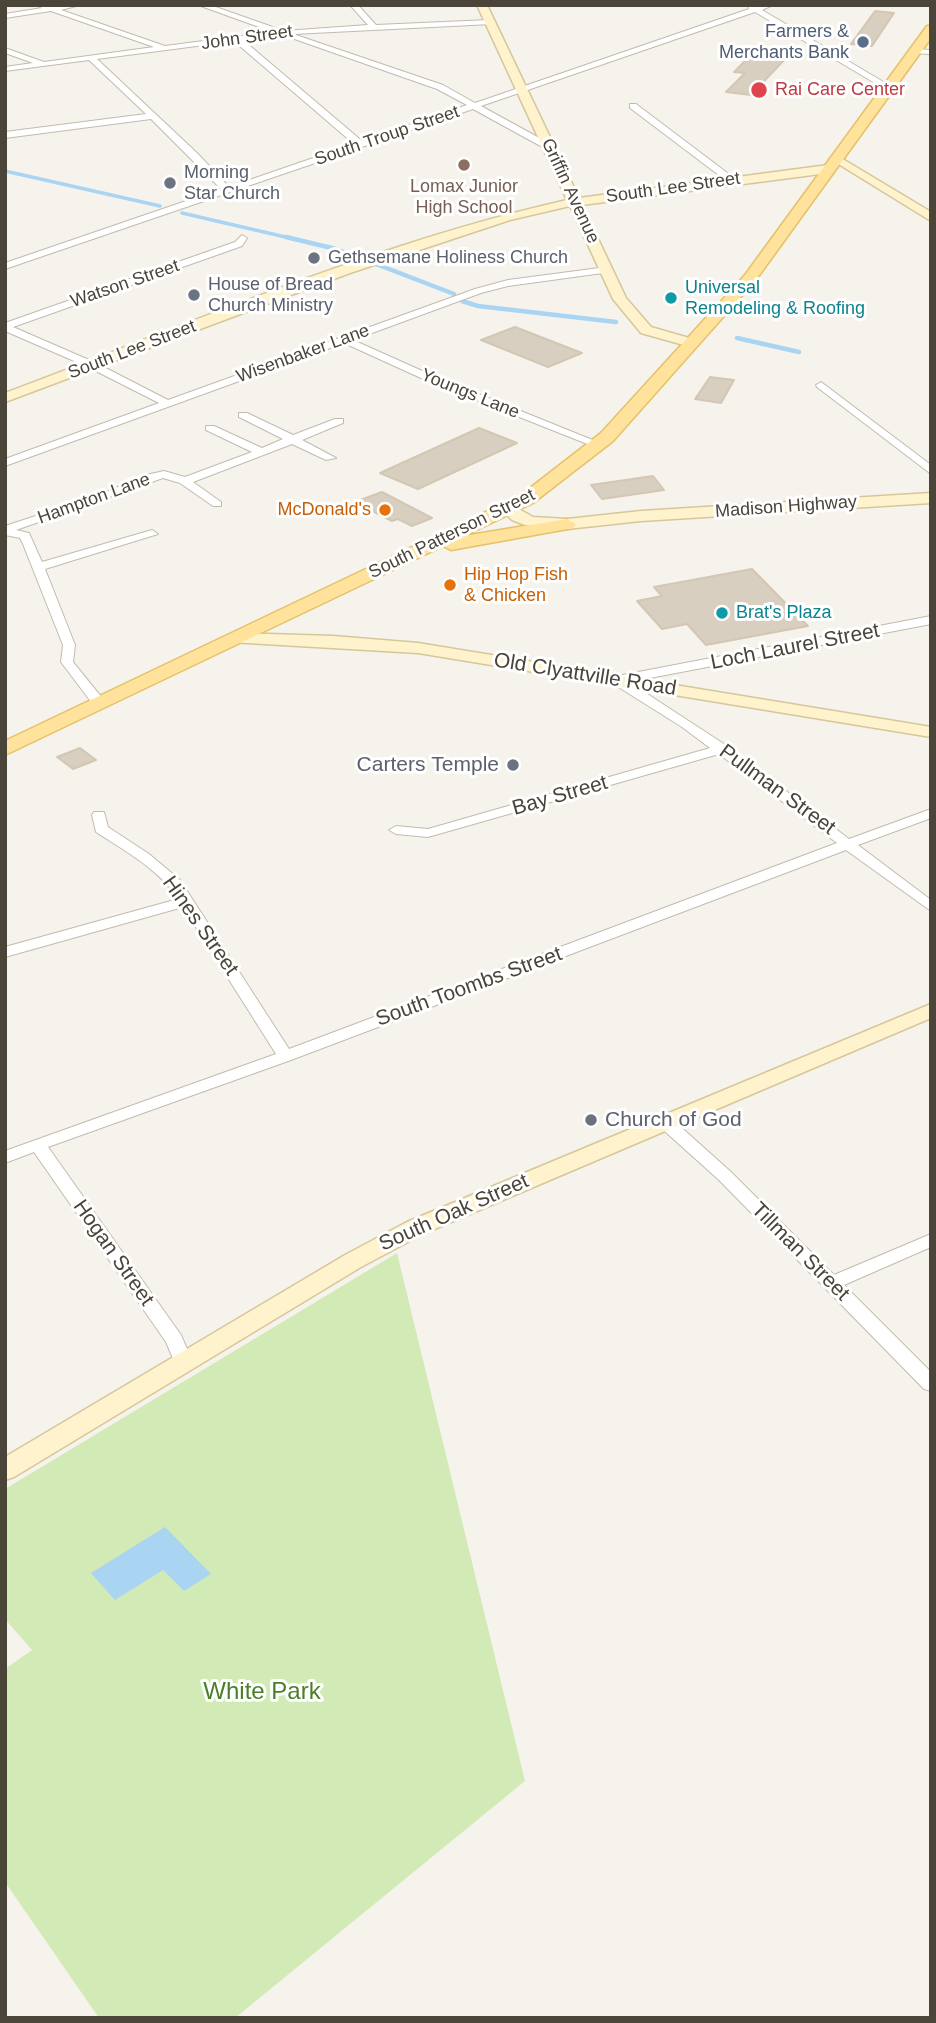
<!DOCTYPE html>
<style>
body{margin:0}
#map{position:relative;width:936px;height:2023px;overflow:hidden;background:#f6f3ec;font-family:Helvetica,sans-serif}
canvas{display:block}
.frame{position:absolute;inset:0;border:7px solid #4b4439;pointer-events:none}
</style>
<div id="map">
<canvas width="936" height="2023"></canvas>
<div class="frame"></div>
</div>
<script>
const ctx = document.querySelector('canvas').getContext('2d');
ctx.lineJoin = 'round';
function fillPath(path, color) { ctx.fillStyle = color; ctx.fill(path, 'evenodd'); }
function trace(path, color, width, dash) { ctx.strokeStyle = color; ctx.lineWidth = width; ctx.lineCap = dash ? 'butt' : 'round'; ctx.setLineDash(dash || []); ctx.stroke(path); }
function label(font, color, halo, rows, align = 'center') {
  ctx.font = font + ' Helvetica,sans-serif'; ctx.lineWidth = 6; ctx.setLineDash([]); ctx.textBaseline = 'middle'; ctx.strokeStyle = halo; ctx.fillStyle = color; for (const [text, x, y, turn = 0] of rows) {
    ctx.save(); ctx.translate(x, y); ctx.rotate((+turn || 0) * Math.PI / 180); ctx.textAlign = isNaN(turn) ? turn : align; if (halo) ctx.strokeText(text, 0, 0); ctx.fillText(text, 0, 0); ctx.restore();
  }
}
fillPath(new Path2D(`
 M397,1253L525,1781L235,2018H99L5,1882V1669L32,1650L5,1619V1489Z`), '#d2eab5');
fillPath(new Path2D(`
 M165,1527L211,1574L184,1591L163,1570L115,1600L91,1573Z`), '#a9d4f2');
trace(new Path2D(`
 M5,171L160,206
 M182,213L294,239`), '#a9d4f2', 3.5);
trace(new Path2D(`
 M286,237L336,249L361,259
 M376,264L454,294
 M462,301L478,306L616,322
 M737,338L799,352`), '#a9d4f2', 4.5);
const building = new Path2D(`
 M875,11L894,13L872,46L851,44Z
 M753,53L787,57L751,95L726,92L745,73L734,72Z
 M515,327L582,353L548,367L481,340Z
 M710,377L734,380L721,403L695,399Z
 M479,428L517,443L418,489L380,473Z
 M653,476L664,490L602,499L591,485Z
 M382,492L432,518L412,526L398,519L392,521L355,502Z
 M752,569L808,626L706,645L687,624L662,629L637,601L662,596L654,587Z
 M80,748L96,760L73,769L57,757Z`);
fillPath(building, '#d8cfc1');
trace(building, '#d3c7b4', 2);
const street = new Path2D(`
 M36,5H80L61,10L165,46L273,32L198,5H210L284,31L368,25L350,5H358L376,25L489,20L492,24L293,34L443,85L475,103L749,9L748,5H773L762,10L892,87L885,89L755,12L481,106L552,145V149H546L473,109L5,269V263L221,189L151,119L5,138V132L146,114L89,60L5,71V67L33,63L5,53V48L44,62L154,47L51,11L5,18V14L42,8ZM283,35L437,89L467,105L362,141L243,40ZM235,41V42L354,144L229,187L197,153L97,59Z
 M915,49L931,50V54L912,53Z
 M630,104H636L734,178V182H728L630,108Z
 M242,235L247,238L242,246L13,327L96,363L168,400L475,289L508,280L607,267L612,270L610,272L508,286L481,293L353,340L429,374L605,445L595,447L421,378L344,343L5,466V459L159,403L88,367L5,331V323L235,242Z
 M821,382L931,465V474L817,387L816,385Z
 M239,413H247L293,435L335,419H343V423L302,440L336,458L326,460L292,444L193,482L221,502V506H213L180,483L163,478L16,530L29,533L42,562L152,530L158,534L45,569L75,645L73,662L107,704L100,708L95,707L61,662L63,645L23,544L20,538L5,535V526L97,496L146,475L164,471L185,477L252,452L206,430V426H214L262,448L283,439L239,417Z
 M931,616V624L629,682L727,746L849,839L931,809V818L858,845L931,900V911L846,850L291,1060L48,1147L181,1335L193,1363L191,1368L184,1370L177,1368L166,1342L34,1152L5,1163V1151L276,1054L183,907L5,957V947L178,899C159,869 125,851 96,832L92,815L94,812H104L108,827L149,854L180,880L289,1049L837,843L719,754L428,837L396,834L389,830L396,826L428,829L710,748L682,727L612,683V677Z
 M666,1118L672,1119L731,1172L834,1275L931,1234V1247L844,1285L931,1372V1391L924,1389L719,1180L660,1127L658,1123L660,1119Z`);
const secondary = new Path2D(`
 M477,5H487L579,198L828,165L834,169L828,173L582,205L626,298L651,327L696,340V346L691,347L641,333L613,299L570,206L510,220L350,273L5,402V393C189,324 376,243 567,200Z
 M836,155L931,212V221L832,160L830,158Z
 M931,493V503L641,521L567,529L525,525L512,520L500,508L508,503L533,517L567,519L641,511Z
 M236,633L333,636L418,643L931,727V737L418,653L230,642L228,638Z
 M931,1004V1018L423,1234L361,1267L14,1477L5,1480V1457L345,1255L407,1222Z`);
const primary = new Path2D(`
 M927,26H931V38L755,281L613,441L533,503L464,536L567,519L576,524L573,528L451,550L443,546L5,755V741L521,495L601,433L745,275Z`);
trace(street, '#c2bbae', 2);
trace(secondary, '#d6c79b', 3);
trace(primary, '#e6c16a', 3);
fillPath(street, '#fff');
fillPath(secondary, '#fff3cd');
fillPath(primary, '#ffe39c');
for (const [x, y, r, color] of [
 [863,42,7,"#5c6f8a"],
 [759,90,9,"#e0444e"],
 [464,165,7,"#8d6e63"],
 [170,183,7,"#6b7280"],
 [314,258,7,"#6b7280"],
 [194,295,7,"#6b7280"],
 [671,298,7,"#0f9aa8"],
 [385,510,7,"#e8710a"],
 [450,585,7,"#e8710a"],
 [722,613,7,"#0f9aa8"],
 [513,765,7,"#6b7280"],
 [591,1120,7,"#6b7280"]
]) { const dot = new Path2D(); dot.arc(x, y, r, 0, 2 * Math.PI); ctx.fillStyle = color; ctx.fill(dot); trace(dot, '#fff', 2.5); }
label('18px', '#4e5e75', '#fff', [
 ["Farmers &",849,32],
 ["Merchants Bank",849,53]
], 'right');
label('18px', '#4b4439', '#fff', [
 ["John Street",247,38,-8],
 ["South Troup Street",387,136,-19],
 ["South Lee Street",673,188,-8],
 ["Griffin Avenue",570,191,65],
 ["Watson Street",125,284,-19],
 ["South Lee Street",132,350,-21],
 ["Wisenbaker Lane",303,354,-20],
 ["Youngs Lane",470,394,22],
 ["Hampton Lane",94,499,-20],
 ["Madison Highway",786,507,-4],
 ["South Patterson Street",452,534,-26]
]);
label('18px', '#be3a42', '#fff', [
 ["Rai Care Center",775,90]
], 'left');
label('18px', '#5b616d', '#fff', [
 ["Morning",184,173],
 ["Star Church",184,194],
 ["Gethsemane Holiness Church",328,258],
 ["House of Bread",208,285],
 ["Church Ministry",208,306]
], 'left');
label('18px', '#785e54', '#fff', [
 ["Lomax Junior",464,187],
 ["High School",464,208]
]);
label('18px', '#0d838f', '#fff', [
 ["Universal",685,288],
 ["Remodeling & Roofing",685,309],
 ["Brat's Plaza",736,613]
], 'left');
label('18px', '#c56008', '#fff', [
 ["McDonald's",371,510],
 ["Hip Hop Fish",464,575,"left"],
 ["& Chicken",464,596,"left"]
], 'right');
label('21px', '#4b4439', '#fff', [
 ["Loch Laurel Street",795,647,-11],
 ["Old Clyattville Road",585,675,9],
 ["Pullman Street",777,790,36],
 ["Bay Street",560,796,-16],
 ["Hines Street",200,926,55],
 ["South Toombs Street",469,987,-20],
 ["South Oak Street",454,1213,-24],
 ["Tillman Street",800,1252,45],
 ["Hogan Street",113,1253,55]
]);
label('21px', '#5b616d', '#fff', [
 ["Carters Temple",499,765],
 ["Church of God",605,1120,"left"]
], 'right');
label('24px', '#4a7f2a', '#fff', [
 ["White Park",262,1692]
]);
</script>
